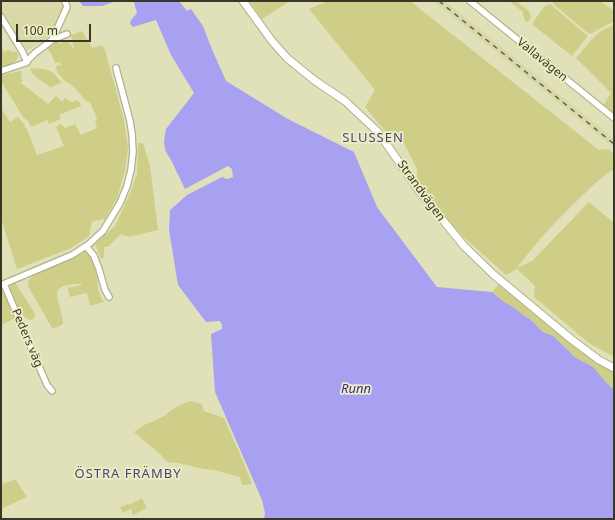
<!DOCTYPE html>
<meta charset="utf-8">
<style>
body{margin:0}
#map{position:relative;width:615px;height:520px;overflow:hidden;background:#e0e1b8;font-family:"Noto Sans",sans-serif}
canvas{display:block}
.frame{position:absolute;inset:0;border:2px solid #393828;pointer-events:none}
.scale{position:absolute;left:16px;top:24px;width:75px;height:18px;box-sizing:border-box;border:2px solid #393828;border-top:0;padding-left:5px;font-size:12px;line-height:14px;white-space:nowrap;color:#393828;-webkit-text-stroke:3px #eeeec5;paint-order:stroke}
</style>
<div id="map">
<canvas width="615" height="520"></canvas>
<div class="frame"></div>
<div class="scale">100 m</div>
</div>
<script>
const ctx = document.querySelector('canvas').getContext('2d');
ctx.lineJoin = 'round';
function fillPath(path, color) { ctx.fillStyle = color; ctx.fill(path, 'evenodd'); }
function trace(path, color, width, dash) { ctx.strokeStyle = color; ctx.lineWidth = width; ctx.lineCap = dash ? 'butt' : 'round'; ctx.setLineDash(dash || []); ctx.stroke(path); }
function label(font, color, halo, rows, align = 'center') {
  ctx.font = font + ' "Noto Sans",sans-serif'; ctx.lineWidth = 3.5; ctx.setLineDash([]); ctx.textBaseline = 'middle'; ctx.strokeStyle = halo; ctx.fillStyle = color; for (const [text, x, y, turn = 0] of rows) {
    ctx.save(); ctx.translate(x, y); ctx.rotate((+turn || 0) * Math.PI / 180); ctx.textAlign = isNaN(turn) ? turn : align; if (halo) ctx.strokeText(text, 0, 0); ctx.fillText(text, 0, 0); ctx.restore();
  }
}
fillPath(new Path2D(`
 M1,1H63V9L50,37L32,48L28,50L23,48L19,42L1,14Z
 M433,1H445L614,139V148Z`), '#d9d9a8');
fillPath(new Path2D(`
 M249,1H290L262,19Z
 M328,1H410L599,150L609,149L614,155V169C601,177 590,188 579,199C557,220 535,243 517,268L532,261L589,202L614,223V357L589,343L534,297L535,286L517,269L506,275L459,233L417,182V169L402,139L389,136L365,107L375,90L309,9Z
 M509,1H516L529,11L531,17L528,22H526L524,19L523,12Z
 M556,1H600L614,11V22L606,25L591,34L588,33L552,3Z
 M550,4L588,36L572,56L533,25V22L544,7Z
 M614,25V115L603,106L611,93L576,58L592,39L601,31Z
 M82,31L92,48L102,45L105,50L124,120L128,147L125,171L117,198L105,219L92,221L89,236L71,248L17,269L1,218V108L10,122L18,117C28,127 32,142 37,155L64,146L56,127L60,124L65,128L75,124L81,135L97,128L95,122L97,119L90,102H87C81,96 73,83 66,82C62,78 56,72 56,67L58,65H61L60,62L55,63L52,55L47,48L59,40L60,44L63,42L67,41L70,44L74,49L71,35Z
 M1,47L4,52L9,50L12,52H17L18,57C15,64 8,65 1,66Z
 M32,68C48,70 51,68 61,82V83L52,87H50C43,82 34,77 30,69Z
 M21,71L22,72L21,78L23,80L21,83L48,104L56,96L62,102L65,98L71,102L77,100L80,103L81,106L59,115L61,119L49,124L47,120L31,127L28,121L23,117L1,81V75Z
 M138,143H143L150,166L158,230L129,237L121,234L108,247H104V257L101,259L95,244L115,226L131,191L137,174Z
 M85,250C89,254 93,259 94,264C99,277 95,290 104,302L90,306L87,293L70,297L68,288L82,285L81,284C75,284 64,284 59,289C57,291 57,293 57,296L63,321V324L58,327L52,328L28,286V281L33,275L43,271L51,266Z
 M14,283L16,284L34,312L35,315L34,318L31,320C19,317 15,301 10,291C10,287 10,285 14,283Z
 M499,284L505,287C524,304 543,321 563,337C579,350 595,363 614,372V390L604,380L576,358L553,336L543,332L530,319L523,315L515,308L504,302L492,292Z
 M1,289H2L16,318L1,325Z
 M190,401L202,404L204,411L224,418L246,468L252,484L242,485L240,477L214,470L204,469L178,463L167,462L161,455L134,432L146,424L152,422L166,415L170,411L180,405Z
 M1,480L3,484L13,480H16L27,497L1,509Z
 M142,498L147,508L133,515L131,509L123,513L120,507L128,504L129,505Z`), '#cfce89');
fillPath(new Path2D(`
 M79,1H116L102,6H83Z
 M133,1H179L187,11L191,9L203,26L211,47L226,81L288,119L354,152L377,207L437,287L492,292L504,302L515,308L523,315L530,319L543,332L553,336L576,358L593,367L604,380L614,390V519H264L265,513L262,500L215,392L211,334L222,329V325L220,321L206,322L178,285L169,230L170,210L187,195L222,177L227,179L233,177L232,169L228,166L185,189L171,160L165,150L164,141L166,129L194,93L171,55L156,20L133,27L130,24L131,20L137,13L134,2Z`), '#a8a1f1');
const minor = new Path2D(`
 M470,1L614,118
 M1,17L22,51L27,62
 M52,40L67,7L65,1
 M1,71L25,63L35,53L47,44L52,40L67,34
 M86,246L94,256L99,269L105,290L109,297
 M4,284L47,385L52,391
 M1,285L72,255L89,244L103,231L120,203L127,186L131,170L133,152L132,134L130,121L116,68`);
const tertiary = new Path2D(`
 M243,1L272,41L287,58L314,80L345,101L378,132L420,192L464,246L494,275L571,339L599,360L614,368`);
trace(minor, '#b2b18a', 8);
trace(tertiary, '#b2b18a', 9);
trace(minor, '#fff', 5.5);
trace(tertiary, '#fff', 7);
trace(new Path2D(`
 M439,1L614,144`), '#61614b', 1.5, [5, 5]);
label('12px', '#393828', '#eeeec5', [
 ["Vallavägen",542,60,39],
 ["Strandvägen",421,191,54],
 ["Peders väg",27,338,67]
]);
ctx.letterSpacing = '1px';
label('13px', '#483f7d', '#eeeec5', [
 ["SLUSSEN",373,138],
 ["ÖSTRA FRÄMBY",128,474]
]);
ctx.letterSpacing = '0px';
label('italic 13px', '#3f2a85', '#eeeec5', [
 ["Runn",356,389]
]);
</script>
